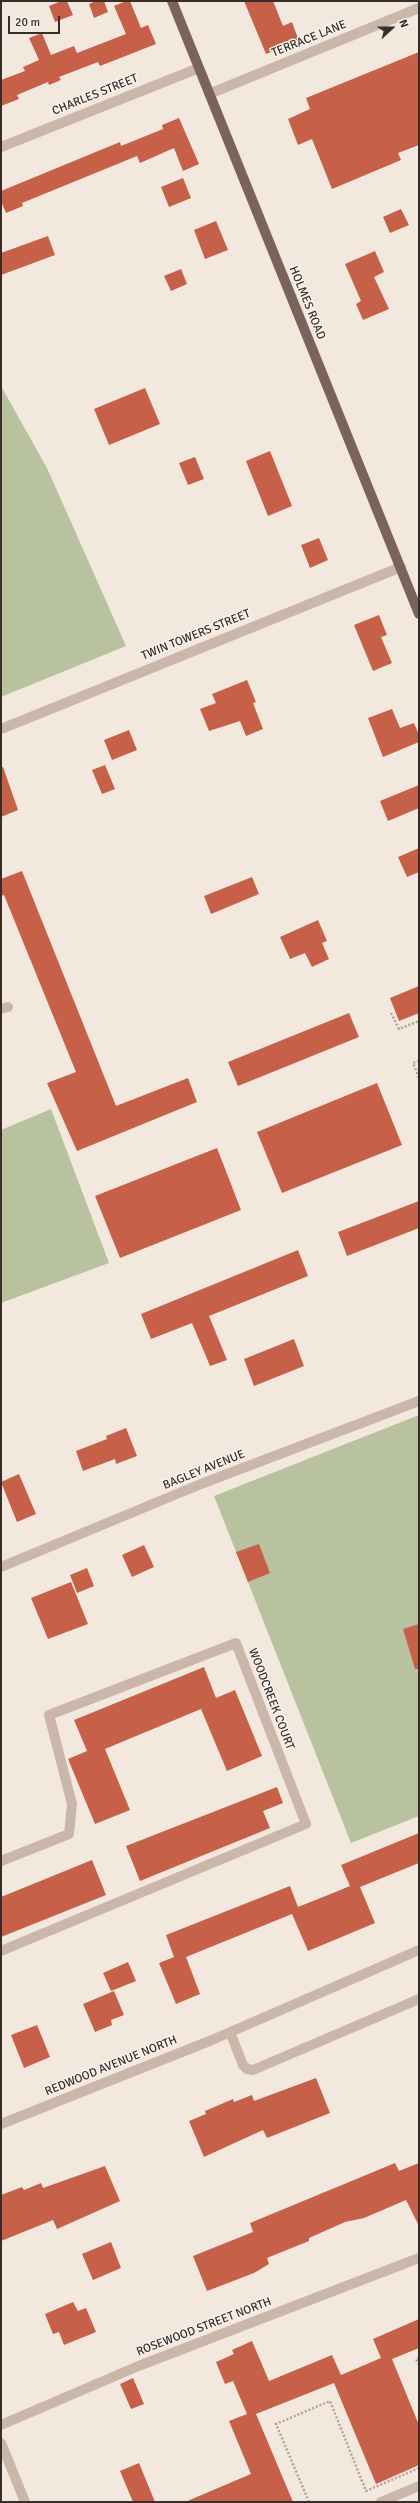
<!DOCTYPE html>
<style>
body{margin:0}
#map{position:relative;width:420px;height:2503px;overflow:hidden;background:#f3e8de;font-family:Signika,sans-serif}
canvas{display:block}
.frame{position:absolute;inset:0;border:2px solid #382d29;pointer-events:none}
.north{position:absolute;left:372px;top:8px;width:40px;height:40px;-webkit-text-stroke:3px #faf2ea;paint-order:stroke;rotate:69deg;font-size:11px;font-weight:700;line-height:16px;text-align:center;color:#382d29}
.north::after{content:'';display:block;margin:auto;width:14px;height:18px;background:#382d29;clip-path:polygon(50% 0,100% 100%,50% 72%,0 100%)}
.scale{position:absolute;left:8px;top:16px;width:52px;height:18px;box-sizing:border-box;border:2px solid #382d29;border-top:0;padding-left:5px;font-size:12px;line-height:14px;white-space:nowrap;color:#382d29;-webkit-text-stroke:3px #faf2ea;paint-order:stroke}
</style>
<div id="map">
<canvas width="420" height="2503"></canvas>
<div class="frame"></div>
<div class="north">N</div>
<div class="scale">20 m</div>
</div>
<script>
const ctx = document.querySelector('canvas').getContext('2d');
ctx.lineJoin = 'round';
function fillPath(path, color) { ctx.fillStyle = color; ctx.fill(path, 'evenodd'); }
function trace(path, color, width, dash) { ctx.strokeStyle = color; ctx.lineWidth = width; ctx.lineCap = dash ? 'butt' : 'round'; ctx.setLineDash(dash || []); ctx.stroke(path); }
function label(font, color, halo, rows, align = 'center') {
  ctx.font = font + ' Signika,sans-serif'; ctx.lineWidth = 3; ctx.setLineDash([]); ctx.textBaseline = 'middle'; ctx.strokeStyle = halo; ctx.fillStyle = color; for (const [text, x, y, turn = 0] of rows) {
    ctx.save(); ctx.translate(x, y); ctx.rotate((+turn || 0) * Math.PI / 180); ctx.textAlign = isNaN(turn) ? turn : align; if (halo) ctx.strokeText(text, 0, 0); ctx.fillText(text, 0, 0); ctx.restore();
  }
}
fillPath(new Path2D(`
 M1,386L47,468L126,646L1,697Z
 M51,1109L109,1263L1,1303V1130Z
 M419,1415V1816L351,1843L214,1496Z`), '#b8c29e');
fillPath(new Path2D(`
 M61,1H67L73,15L55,22L49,6Z
 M96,1H104L108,12L94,18L89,4Z
 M126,1H130L141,28L148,25L156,44L100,66L98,62L59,77L61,80L49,85L48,82L17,95L19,99L1,106V80L25,71L23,67L39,60L29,38L42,33L51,55L74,46L77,53L126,34L114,6Z
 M244,1H273L283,26L292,22L299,41L266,54Z
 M419,52V145L398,153L401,160L332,189L312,139L298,145L288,119L310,109L306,98Z
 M179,118L199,164L183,171L174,148L140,163L137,156L22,203L23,206L6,213L1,201V191L120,142L121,146L163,129L162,125Z
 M183,178L191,198L169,207L161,187Z
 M401,209L409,225L390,233L383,217Z
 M216,221L228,250L205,259L194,230Z
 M48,236L55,255L1,275V253Z
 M375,251L384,272L374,277L389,309L363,320L356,304L361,301L345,264Z
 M181,269L187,284L171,291L164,276Z
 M145,388L160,424L109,445L94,409Z
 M270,451L292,506L268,516L246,461Z
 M195,457L204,479L188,485L179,463Z
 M319,538L328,560L310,568L301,545Z
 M379,615L387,635L381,637L392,663L373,671L354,625Z
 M247,680L256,702L253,703L263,729L246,736L240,721L209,731L200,709L216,703L212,694Z
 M392,709L400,728L414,723L419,735V742L383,757L368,718Z
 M129,730L137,750L112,760L104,740Z
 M105,765L115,789L102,794L92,770Z
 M1,767H3L18,810L1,817Z
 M419,785V808L388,821L380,801Z
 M419,848V872L407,877L398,857Z
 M22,871L116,1106L188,1078L197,1102L77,1151L47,1083L76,1072L4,895L1,896V879Z
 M252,877L259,894L211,914L204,896Z
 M318,920L327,941L322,943L329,959L312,967L305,953L290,959L280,937Z
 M419,986V1013L399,1021L390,998Z
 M349,1013L359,1037L238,1086L228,1062Z
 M377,1083L402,1145L282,1193L257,1132Z
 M217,1148L241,1210L120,1258L95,1196Z
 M419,1201V1228L347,1256L338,1232Z
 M298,1250L308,1276L209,1316L227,1360L210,1366L192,1323L151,1339L141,1314Z
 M294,1339L304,1366L254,1386L244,1359Z
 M126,1428L137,1456L116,1464L115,1459L83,1471L76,1451L107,1439L106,1436Z
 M19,1474L36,1514L17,1522L1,1482Z
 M259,1544L270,1573L248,1582L236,1552Z
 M144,1545L154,1567L132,1577L122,1555Z
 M87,1568L94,1586L77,1593L70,1575Z
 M71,1582L88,1624L48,1639L31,1598Z
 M419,1624V1669H415L403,1629Z
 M204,1667L216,1698L235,1690L262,1756L227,1771L201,1709L105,1749L130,1810L95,1824L68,1759L87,1751L74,1720Z
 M277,1787L283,1803L263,1811L270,1828L140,1881L126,1846Z
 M419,1833V1863L360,1887L375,1923L308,1951L292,1914L186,1957L200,1994L176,2004L159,1963L174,1957L166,1935L290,1886L298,1907L333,1893L350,1886L341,1865Z
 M92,1860L106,1895L1,1937V1897Z
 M128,1962L136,1981L111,1991L103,1973Z
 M114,1991L124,2015L111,2020L112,2025L95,2032L83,2004Z
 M37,2025L50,2057L24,2068L11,2035Z
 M316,2078L330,2113L267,2138L263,2130L204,2157L189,2121L206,2114L205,2111L233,2099L234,2102L252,2095L254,2101Z
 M395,2163L399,2171L419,2163V2226L406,2200L364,2218L345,2222L309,2238V2241L267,2258L269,2264L254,2273L207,2291L193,2256L253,2232L250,2223Z
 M105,2166L120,2201L57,2229L53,2220L1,2241V2195L22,2187L24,2190L41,2183L43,2188Z
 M111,2242L121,2268L93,2280L82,2254Z
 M73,2302L78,2311L86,2308L96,2332L64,2345L59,2332L53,2334L45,2314Z
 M419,2319V2348L392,2359L419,2425V2465L376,2484L334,2383L256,2414L293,2502H185L251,2474L229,2421L247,2414L233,2381L225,2384L216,2362L234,2354L232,2350L252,2341L269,2381L332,2355L341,2375L381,2358L373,2339Z
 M133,2378L144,2404L131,2409L120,2384Z
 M139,2463L155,2502H133L120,2471Z`), '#c66049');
trace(new Path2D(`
 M391,1013L399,1029L419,1021
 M419,1061L413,1063L419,1078
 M419,2358L416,2359L419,2365
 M309,2502L276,2424L330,2401L366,2491L419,2468`), '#b7a194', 2.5, [2, 2]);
trace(new Path2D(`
 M209,94L419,8
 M1,147L199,68
 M1,729L401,567
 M1,1009L8,1007
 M1,1567L201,1484L419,1401
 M1,1861L69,1834L72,1804L49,1715L236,1643L306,1824L1,1951
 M230,2032L243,2065L247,2069L253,2070L419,1999
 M1,2124L212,2040L419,1950
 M1,2425L136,2367L419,2258
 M1,2443L25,2502
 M381,2502L419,2486`), '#cbb7a9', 10);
trace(new Path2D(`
 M172,1L419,614`), '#7a635a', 10);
label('12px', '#382d29', '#faf2ea', [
 ["TERRACE LANE",309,39,-22],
 ["CHARLES STREET",95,95,-22],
 ["HOLMES ROAD",307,303,68],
 ["TWIN TOWERS STREET",196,635,-22],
 ["BAGLEY AVENUE",204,1470,-22],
 ["WOODCREEK COURT",271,1699,69],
 ["REDWOOD AVENUE NORTH",111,2066,-22],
 ["ROSEWOOD STREET NORTH",204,2327,-21]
]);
</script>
